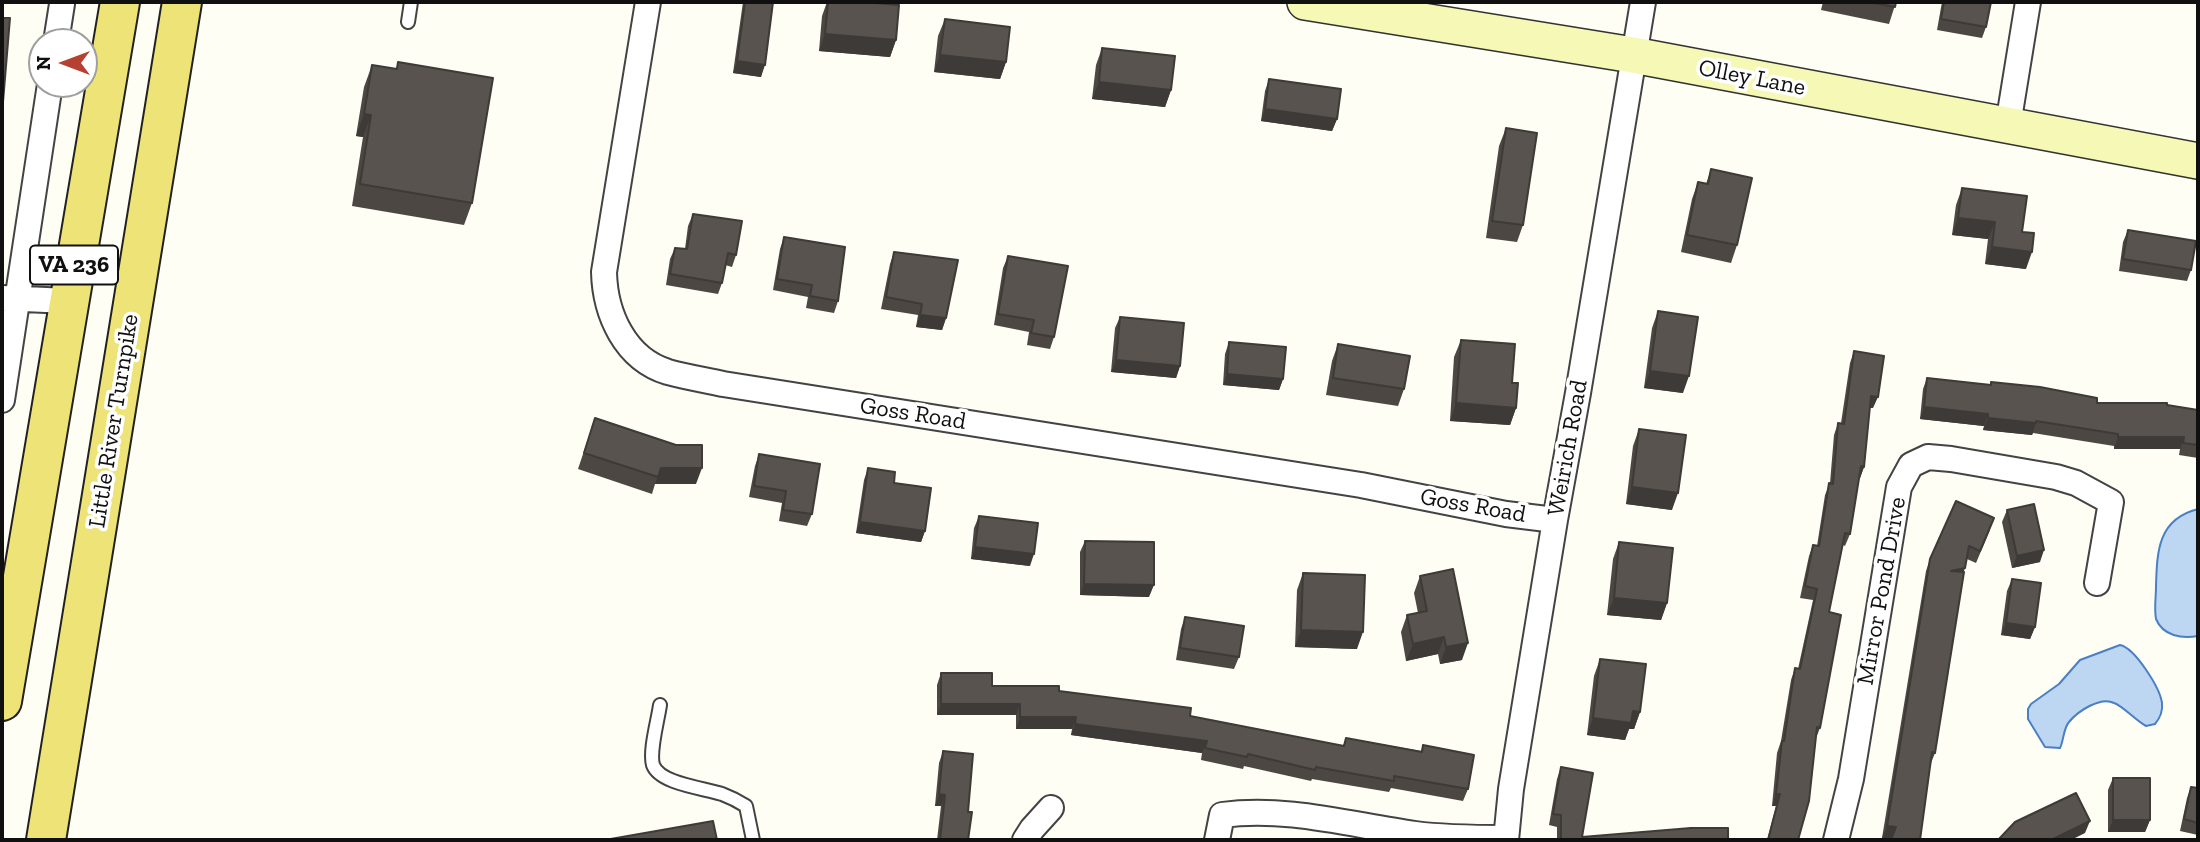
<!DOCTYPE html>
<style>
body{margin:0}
#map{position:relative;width:2200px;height:842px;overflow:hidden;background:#fefef5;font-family:"Zilla Slab",serif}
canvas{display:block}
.frame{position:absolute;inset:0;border:4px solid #101010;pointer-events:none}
.north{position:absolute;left:28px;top:28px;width:70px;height:70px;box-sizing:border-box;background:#fff;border:2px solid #9f9f9f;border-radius:50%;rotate:270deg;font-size:19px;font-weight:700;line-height:28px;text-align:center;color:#101010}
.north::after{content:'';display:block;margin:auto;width:24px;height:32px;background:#b64133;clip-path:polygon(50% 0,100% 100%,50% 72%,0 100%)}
</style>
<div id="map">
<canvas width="2200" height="842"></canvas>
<div class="frame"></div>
<div class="north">N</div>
</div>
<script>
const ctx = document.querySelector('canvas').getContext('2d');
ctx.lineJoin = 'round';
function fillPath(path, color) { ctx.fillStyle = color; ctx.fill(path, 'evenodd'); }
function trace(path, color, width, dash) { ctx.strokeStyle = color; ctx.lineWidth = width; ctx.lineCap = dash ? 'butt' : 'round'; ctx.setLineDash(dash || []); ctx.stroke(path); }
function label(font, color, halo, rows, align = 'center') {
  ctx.font = font + ' "Zilla Slab",serif'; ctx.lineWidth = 7; ctx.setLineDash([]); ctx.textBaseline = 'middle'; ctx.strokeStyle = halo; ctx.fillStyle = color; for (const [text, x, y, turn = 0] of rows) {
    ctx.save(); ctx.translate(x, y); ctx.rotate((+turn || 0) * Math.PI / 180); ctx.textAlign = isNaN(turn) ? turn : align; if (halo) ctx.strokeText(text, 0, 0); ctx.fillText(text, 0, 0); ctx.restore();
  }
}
const water = new Path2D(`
 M2198,509V636C2182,639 2163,636 2156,619C2154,608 2156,598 2156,586C2157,551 2158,519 2198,509Z
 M2120,645C2135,648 2160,688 2162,703C2163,711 2160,718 2155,724L2146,726C2135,720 2123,706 2114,703C2101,696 2078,711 2069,722C2063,729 2064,740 2060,748L2045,747L2028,719V709L2031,704L2059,684L2080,660Z`);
fillPath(water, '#bdd6f2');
trace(water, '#4a80c3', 2);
const service = new Path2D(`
 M408,22L411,2
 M660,705C658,720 649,751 653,765C660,784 704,788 722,794C730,797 738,801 746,806L753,840`);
const minor = new Path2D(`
 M648,2L604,272C605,314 625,359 668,372C686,377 705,380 723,384L1361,485L1506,514L1555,520
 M56,42L62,4
 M2008,125L2028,2
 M2,298L68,301
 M2,400L50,84
 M1025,840L1032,829L1051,808
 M1217,840L1222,815C1286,806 1351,825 1415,834C1445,838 1475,838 1506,838
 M1506,840L1511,789L1555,520L1578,393L1643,2
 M1836,840L1851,779L1899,487L1911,465L1928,457L1951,459L2056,477L2076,483L2111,502L2097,583`);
const secondary = new Path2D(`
 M1305,2L1633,55L2198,161`);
const primary = new Path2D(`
 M2,701L120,2
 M46,840L182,2`);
trace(service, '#434343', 16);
trace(minor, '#434343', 28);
trace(secondary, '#323232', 38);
trace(primary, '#212121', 42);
trace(service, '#fff', 12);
trace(minor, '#fff', 24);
trace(secondary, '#f6f8b5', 35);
trace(primary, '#ede376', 38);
fillPath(new Path2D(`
 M743,2H773L761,77L733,73Z
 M827,2H864L896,40L890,57L819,51L822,16Z
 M1823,2H1896L1889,24L1821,10Z
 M1942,2H1991L1986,27L1982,38L1937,30Z
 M945,19L1006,62L1000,79L934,72L938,36Z
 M1102,48L1171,90L1165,107L1092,99L1096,65Z
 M398,62L472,203L464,225L352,206L363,137L356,136L364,87L372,65L396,69Z
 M1269,79L1337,119L1332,131L1261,121L1265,91Z
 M1506,128L1523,225L1517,242L1486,238L1499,146Z
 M1711,169L1737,245L1731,263L1681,252L1692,199L1698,182L1706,184Z
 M1962,188L2022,232L2026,269L1985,264L1988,239L1952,235L1956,205Z
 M693,214L736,255L732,267L725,265L722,283L718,294L666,285L670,259L675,248L685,249L688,226Z
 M2128,230L2191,270L2187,281L2119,271L2123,242Z
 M784,237L838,301L834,313L806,308L808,297L773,290L780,249Z
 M894,252L946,318L942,330L916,327L918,315L881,309L890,264Z
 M1008,256L1054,337L1050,349L1027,345L1029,332L994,325L1003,268Z
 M1658,311L1683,393L1644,388L1652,328Z
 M1120,317L1180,366L1176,378L1111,372L1115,328Z
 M1461,340L1512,383L1516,408L1510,425L1450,421L1454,357Z
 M1229,342L1283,379L1279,390L1223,385L1225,354Z
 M1338,344L1404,389L1398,406L1326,395L1332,361Z
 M1854,351L1873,408H1870L1864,467L1860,478H1859L1850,534L1845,546L1843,545L1829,612L1820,728L1816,738L1798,840H1767L1776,806H1772L1777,753L1781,741L1791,680L1795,668L1798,669L1813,600L1800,598L1809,556L1813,545L1817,546L1825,495L1830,483L1834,435L1838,423H1841L1850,363Z
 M1927,378L1990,385L1991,382L2097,403L2167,405L2198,410V458L2179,455L2180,449H2114V446L2033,433L2032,435L1983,430L1984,426L1920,419L1923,389Z
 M595,418L676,445L696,484H655L652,494L578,469Z
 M1639,429L1672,510L1626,504L1633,446Z
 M759,454L812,514L807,526L779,521L782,503L749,497L755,466Z
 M868,468L925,531L921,542L856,533L864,480Z
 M2007,510L2040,562L2012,568L2002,522Z
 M979,516L1030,566L971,559L974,528Z
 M1990,530L1976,563L1967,559L1963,572L1935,753L1931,763L1891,839L1882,838L1926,571L1930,559Z
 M1085,541L1149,597L1080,595V552Z
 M1619,542L1667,603L1661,620L1607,615L1613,559Z
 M1303,573L1357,649L1295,647L1297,590Z
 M1420,576L1462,660L1440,664L1438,654L1406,661L1401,632L1407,615L1418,613L1414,593Z
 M2012,579L2035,627L2030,639L2001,635L2007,591Z
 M1185,617L1239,657L1234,669L1176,660L1181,629Z
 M1600,659L1640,712L1634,729H1629L1625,740L1587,735L1594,676Z
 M941,673L992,686L1059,691L1343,746L1346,738L1421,751L1423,745L1468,789L1463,801L1391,788L1389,792L1312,779L1311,781L1244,766L1243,769L1201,760L1202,753L1071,735L1072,729H1016V715H937V685Z
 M943,751L968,812V840H937L941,806H935L939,763Z
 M1561,767L1582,837L1728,840H1557V827L1549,825L1557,779Z
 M2113,778L2150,820L2145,832H2108V790Z
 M2191,787L2198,788V835L2180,831L2187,798Z`), '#4c4743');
fillPath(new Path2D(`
 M825,34L896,40L890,57L819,51Z
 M940,55L1006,62L1000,79L934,72Z
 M737,61L765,65L761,77L733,73Z
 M1099,82L1171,90L1165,107L1092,99Z
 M1265,109L1337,119L1332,131L1261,121Z
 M364,114L371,115L363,137L356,136Z
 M1958,218L1995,222L1988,239L1952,235Z
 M1992,247L2032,252L2026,269L1985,264Z
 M920,315L946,318L942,330L916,327Z
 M1116,360L1180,366L1176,378L1111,372Z
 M1650,371L1689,376L1683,393L1644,388Z
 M1227,374L1283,379L1279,390L1223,385Z
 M1871,396L1878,397L1873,408L1866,407Z
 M1456,403L1516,408L1510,425L1450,421Z
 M1924,407L1988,414L1984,426L1920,419Z
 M1988,418L2036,423L2032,435L1983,430Z
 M2118,437H2184L2180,449H2114Z
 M1861,466L1864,467L1860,478H1856Z
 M661,468H702L696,484H655Z
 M1632,487L1678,493L1672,510L1626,504Z
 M860,522L925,531L921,542L856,533Z
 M975,547L1034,554L1030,566L971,559Z
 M2044,550L2040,562L2012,568L2017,556Z
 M1965,568L1961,579L1951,571Z
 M1084,584L1154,585L1149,597L1080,595Z
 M1614,598L1667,603L1661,620L1607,615Z
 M2006,623L2035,627L2030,639L2001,635Z
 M1301,630L1363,632L1357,649L1295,647Z
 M1444,637L1438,654L1406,661L1413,644Z
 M1468,643L1462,660L1440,664L1446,647Z
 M941,704H1020L1016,715H937Z
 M1633,711L1640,712L1634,729H1629L1625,740L1587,735L1593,718Z
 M1020,717H1076L1072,729H1016Z
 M1075,724L1207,741L1202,753L1071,735Z
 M939,794L945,795L941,806H935Z
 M1776,794H1780L1776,806H1772Z
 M2113,820H2150L2145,832H2108Z
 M2090,821L2085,833L2071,840H2051Z
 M1887,826L1896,827L1892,839L1882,838Z`), '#3e3a37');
const building = new Path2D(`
 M745,2H773L765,65L737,61Z
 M828,2H864L899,5L896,40L825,34Z
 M1869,2H1896L1895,7Z
 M1944,2H1991L1986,27L1941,19Z
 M2,18H10L2,114Z
 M945,19L1010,27L1006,62L940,55Z
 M1102,48L1175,56L1171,90L1099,82Z
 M398,62L493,78L472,203L360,184L371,115L364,114L372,65L397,69Z
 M1269,79L1341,89L1337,119L1265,109Z
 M1506,128L1537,133L1523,225L1492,221Z
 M1711,169L1752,178L1737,245L1687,235L1698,182L1708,184Z
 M1962,188L2027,196L2022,232L2034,233L2032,252L1992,247L1995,222L1958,218Z
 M693,214L742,221L736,255L728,253L722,283L670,274L675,248L687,249Z
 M2128,230L2196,241L2191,270L2123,259Z
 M784,237L845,247L838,301L810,296L812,285L777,279Z
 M894,252L958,260L946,318L920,315L922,304L886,297Z
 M1008,256L1068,266L1054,337L1031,333L1034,320L998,314Z
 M1658,311L1698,317L1689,376L1650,371Z
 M1120,317L1184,323L1180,366L1116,360Z
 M1461,340L1515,344L1512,383H1518L1516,408L1456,403Z
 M1229,342L1286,347L1283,379L1227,374Z
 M1338,344L1410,356L1404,389L1333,378Z
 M1854,351L1884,356L1878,397L1871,396L1864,467L1861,466L1850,534L1845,533L1829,612L1841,615L1820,728L1817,727L1809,801L1798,840H1768L1780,794H1776L1782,741H1784L1795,668L1800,669L1817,589L1805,586L1813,545L1819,546L1829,483L1833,484L1838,423L1844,424Z
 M1927,378L1991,385V382L2040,387L2097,398V403H2167V405L2198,410V445L2183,443L2184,437H2118V434L2036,421V423L1988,418V414L1924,407Z
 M595,418L676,445H702V468H661L658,477L584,453Z
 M1639,429L1686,435L1678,493L1632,487Z
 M759,454L820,464L812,514L783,510L786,491L754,486Z
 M868,468L895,472L894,483L931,488L925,531L860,522Z
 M1956,501L1994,518L1980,551L1969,546L1965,568L1951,571L1964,572L1935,753L1932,752L1920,840H1891L1896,827L1887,826L1930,559Z
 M2034,504L2044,550L2017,556L2007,510Z
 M979,516L1038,523L1034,554L975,547Z
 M1085,541L1154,542V585L1084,584Z
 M1619,542L1673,548L1667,603L1614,598Z
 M1453,569L1468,643L1446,647L1444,637L1413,644L1407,615L1427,611L1420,576Z
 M1303,573L1365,575L1363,632L1301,630Z
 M2012,579L2041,583L2035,627L2006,623Z
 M1185,617L1244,626L1239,657L1180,648Z
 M1600,659L1646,664L1640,712L1633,711L1631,723L1593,718Z
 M941,673H992V686H1059V691L1191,708L1190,716L1344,746L1346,738L1422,752L1423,745L1474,755L1468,789L1394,776V781L1316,767L1315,770L1248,754L1247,757L1205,748L1207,741L1075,724L1076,717H1020V704H941Z
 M943,751L973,754L968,812H972L968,840H940L945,795L939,794Z
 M1561,767L1593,773L1582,837L1691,828H1728V840H1561V815L1553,814Z
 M2113,778H2150V820H2113Z
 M2191,787L2198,788V823L2184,819Z
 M2076,793L2090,821L2051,840H1998L2015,822Z
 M713,821L717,840H605Z`);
fillPath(building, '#58534e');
trace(building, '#3e3a37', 2);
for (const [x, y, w] of [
 [74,265,88]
]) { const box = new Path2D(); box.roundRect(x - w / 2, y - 19.5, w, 39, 5); ctx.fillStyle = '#fff'; ctx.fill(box); trace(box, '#101010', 2); }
label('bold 23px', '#101010', null, [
 ["VA 236",74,265]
]);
label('24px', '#101010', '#fff', [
 ["Olley Lane",1752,78,11],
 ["Goss Road",913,414,9],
 ["Little River Turnpike",114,421,-81],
 ["Weirich Road",1568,448,-80],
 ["Goss Road",1473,506,10],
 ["Mirror Pond Drive",1882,591,-80]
]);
</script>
